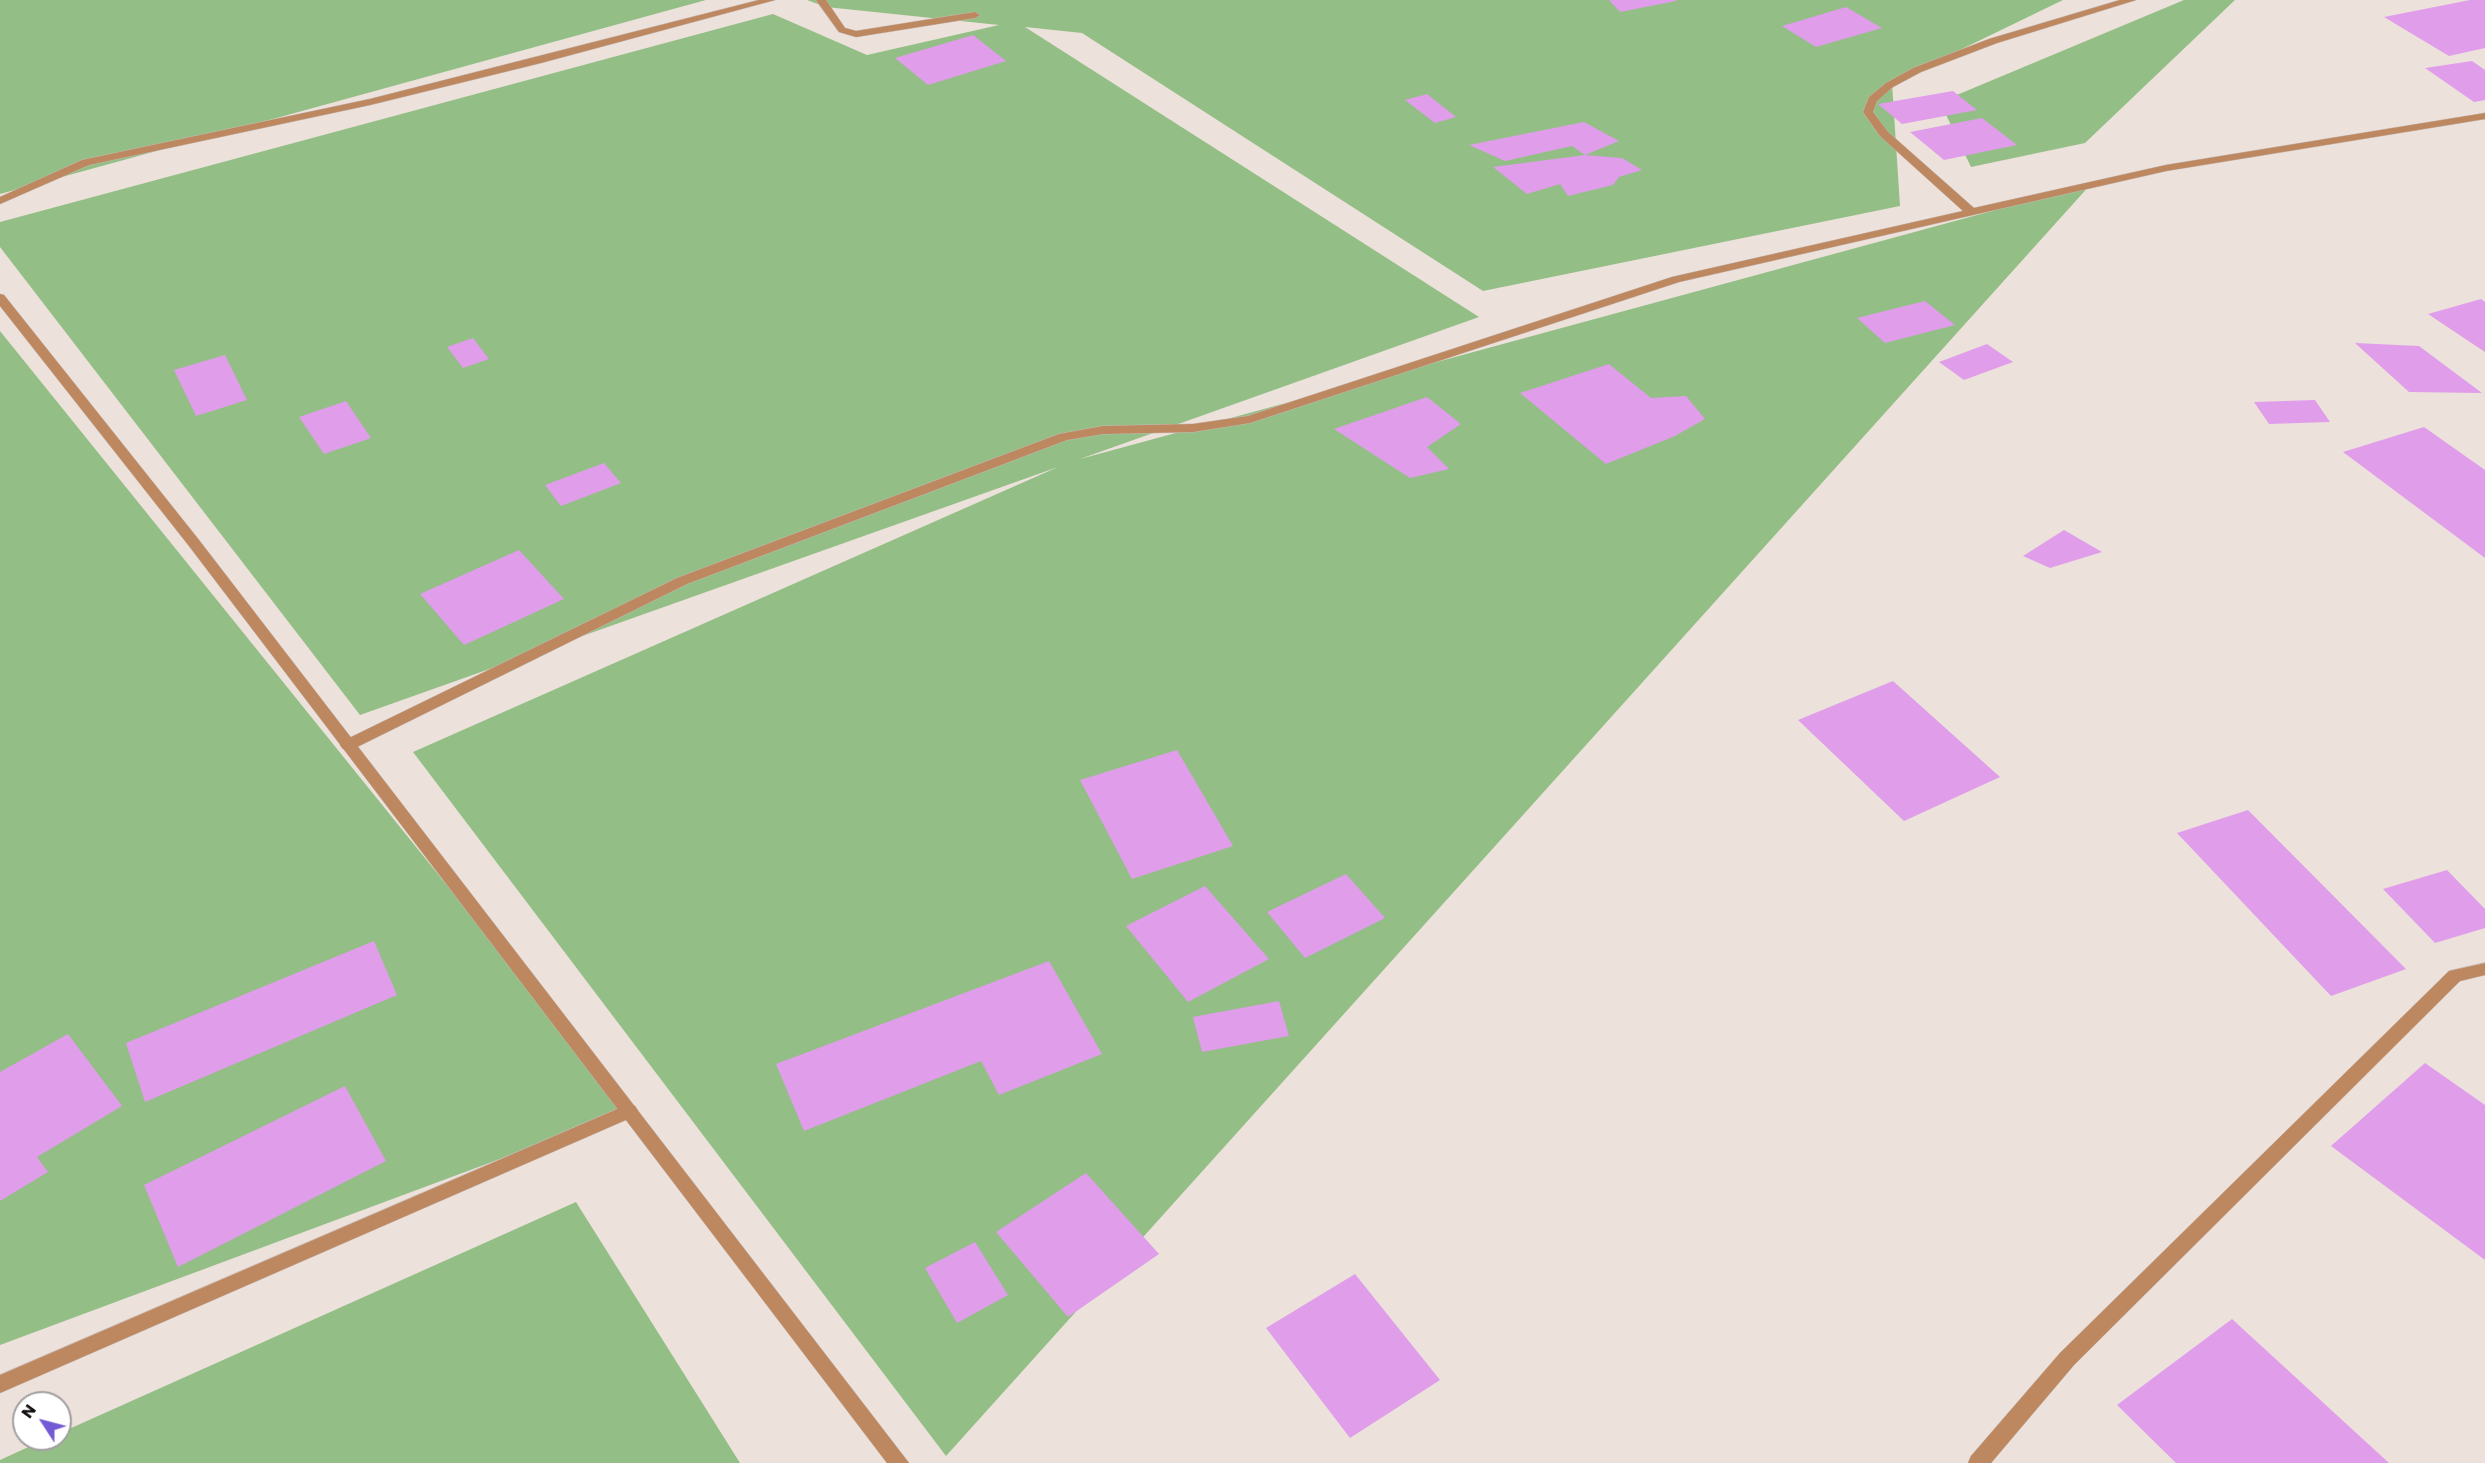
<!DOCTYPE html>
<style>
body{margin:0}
#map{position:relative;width:2485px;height:1463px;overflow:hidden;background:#ede1dc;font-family:Poppins,sans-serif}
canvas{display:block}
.north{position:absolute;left:12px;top:1391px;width:60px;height:60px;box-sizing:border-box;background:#fff;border:2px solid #a19f9f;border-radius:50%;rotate:306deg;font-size:16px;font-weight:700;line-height:24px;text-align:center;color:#14100f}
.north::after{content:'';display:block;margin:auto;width:21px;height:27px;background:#745bd6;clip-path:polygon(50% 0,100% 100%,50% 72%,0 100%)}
</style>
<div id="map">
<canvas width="2485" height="1463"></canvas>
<div class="north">N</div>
</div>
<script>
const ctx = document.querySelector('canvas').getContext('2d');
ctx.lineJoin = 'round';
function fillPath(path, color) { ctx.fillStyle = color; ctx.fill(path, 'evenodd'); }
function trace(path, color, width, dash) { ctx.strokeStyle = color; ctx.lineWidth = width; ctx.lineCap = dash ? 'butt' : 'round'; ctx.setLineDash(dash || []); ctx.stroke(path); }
fillPath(new Path2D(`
 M0,0H706L0,194Z
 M807,0H2063L1892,83L1900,206L1483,291L1082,33L1025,27L1479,317L1080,459L2091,184L946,1456L413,752L1058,467L360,715L0,247V222L773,14L867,55L999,25L826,7Z
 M2184,0H2235L2085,143L1971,167L1940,102Z
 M0,331L629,1111L0,1345Z
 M576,1202L740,1463H0V1460L46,1439H60V1433Z`), '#93bf86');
fillPath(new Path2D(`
 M1609,0H1676V1L1620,12Z
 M2470,0H2485V48L2449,56L2384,17Z
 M1846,7L1882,28L1816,47L1782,26Z
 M973,35L1006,61L928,85L895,58Z
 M2472,61L2485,70V100L2474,102L2425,68Z
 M1953,91L1977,110L1902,124L1878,104Z
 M1427,94L1456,117L1435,123L1405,100Z
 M1982,118L2017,145L1944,160L1910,132Z
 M1584,122L1619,141L1585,155L1572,146L1505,161L1469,145Z
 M1585,155L1622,158L1642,170L1619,177L1613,185L1568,196L1560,184L1527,194L1493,167Z
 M2481,299L2485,302V352L2428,314Z
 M1925,301L1955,325L1885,343L1857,318Z
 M473,338L489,359L463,368L447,347Z
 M2355,343L2419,346L2482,393L2409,392Z
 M1987,344L2013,362L1964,380L1939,362Z
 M225,355L247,400L196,416L174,370Z
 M1609,364L1651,398L1686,396L1705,419L1675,436L1606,464L1520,393Z
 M1427,397L1461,424L1427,447L1449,469L1410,478L1334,429Z
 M2315,400L2330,422L2269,424L2254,402Z
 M346,401L371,438L324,454L299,417Z
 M2424,427L2485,470V558L2343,452Z
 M604,463L621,483L561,506L545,485Z
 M2064,530L2102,552L2050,568L2023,556Z
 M519,550L564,599L464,645L420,594Z
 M1893,681L2000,777L1904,821L1798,720Z
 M1177,750L1233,846L1132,879L1080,780Z
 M2248,810L2406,969L2331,996L2177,833Z
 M2447,870L2485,909V928L2435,943L2383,889Z
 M1346,874L1385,918L1305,958L1267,912Z
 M1205,886L1269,959L1188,1002L1126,926Z
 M374,941L397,995L145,1102L126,1043Z
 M1049,961L1102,1054L999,1095L981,1061L804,1131L776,1064Z
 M1279,1001L1289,1036L1202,1052L1193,1017Z
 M68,1034L122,1106L37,1157L48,1172L0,1201V1072Z
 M2425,1063L2485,1105V1260L2331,1146Z
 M345,1086L386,1161L178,1267L144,1185Z
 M1086,1173L1159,1254L1068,1317L996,1232Z
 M975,1242L1008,1295L957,1323L925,1268Z
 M1355,1274L1440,1380L1350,1438L1266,1328Z
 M2232,1319L2389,1463H2176L2117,1405Z`), '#df9dea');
const service = new Path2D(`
 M759,0H775L541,63L370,105L89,165L0,204V197L82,160L370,99Z
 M816,0H826L845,28L856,31L975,12L980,15L975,18L856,37L839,32Z`);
const minor = new Path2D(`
 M2120,0H2136L1997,43L1921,72L1893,87L1877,101L1873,112L1888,132L1974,208L2166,165L2485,113V119L2166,171L1679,282L1250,423L1193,432L1103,434L1067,440L687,584L353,749H343L340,745L343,741L677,578L1059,434L1103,426L1193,424L1248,416L1672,277L1963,211L1880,136L1863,112L1869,97L1886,83L1913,68L1989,39Z
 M2485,963V975L2460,981L2074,1365L1991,1463H1968L1971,1456L2060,1353L2449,971Z
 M629,1104L635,1106L638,1111L635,1116L0,1393V1375Z`);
const tertiary = new Path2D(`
 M0,294L4,295L199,540L909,1463H887L189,546L0,306Z`);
trace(service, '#c6bbb7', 1);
trace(minor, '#c6bbb7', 1);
trace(tertiary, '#c6bbb7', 1);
fillPath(service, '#bd8860');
fillPath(minor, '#bd8860');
fillPath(tertiary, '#bd8860');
</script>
